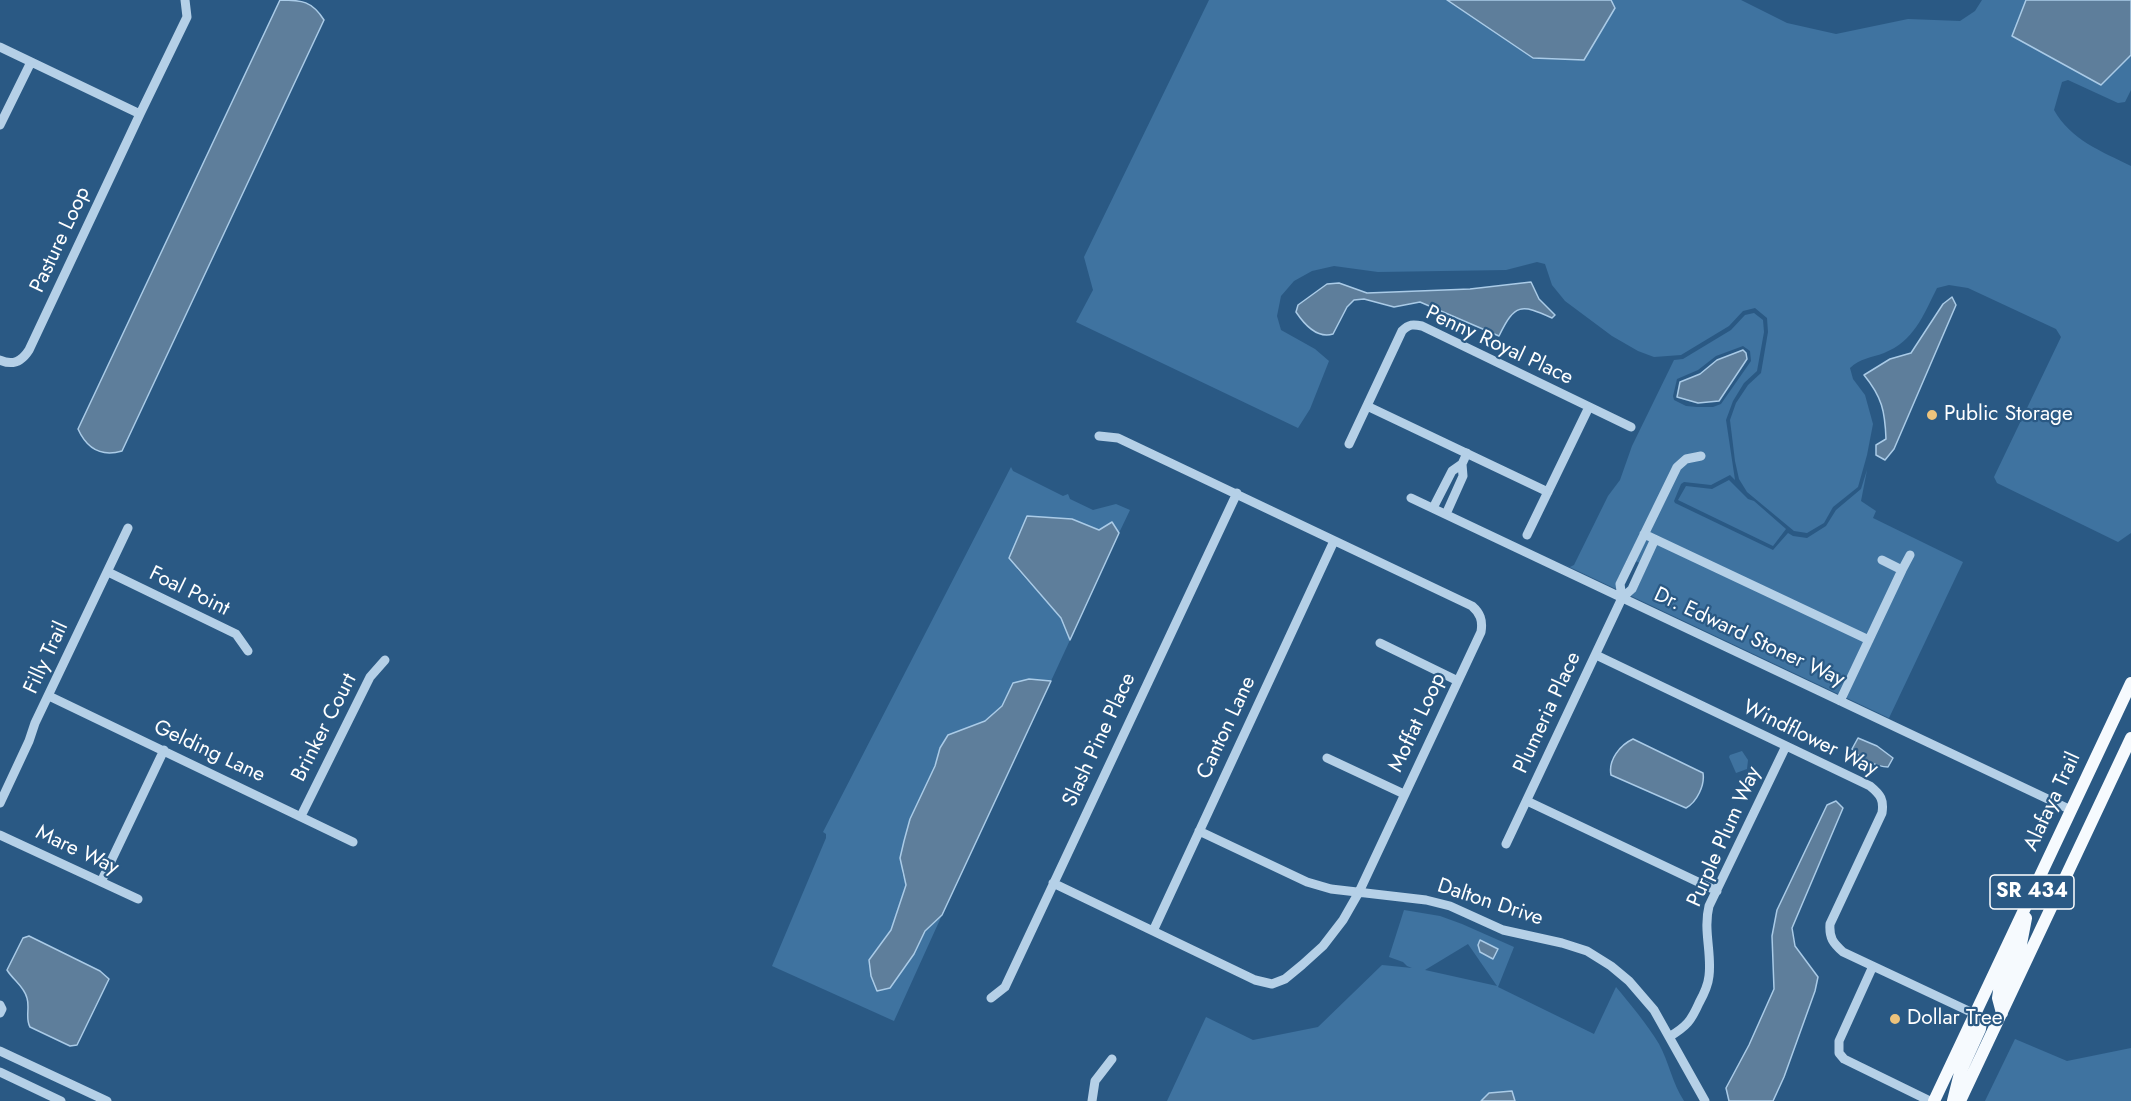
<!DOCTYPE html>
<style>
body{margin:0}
canvas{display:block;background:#2a5984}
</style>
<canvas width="2131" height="1101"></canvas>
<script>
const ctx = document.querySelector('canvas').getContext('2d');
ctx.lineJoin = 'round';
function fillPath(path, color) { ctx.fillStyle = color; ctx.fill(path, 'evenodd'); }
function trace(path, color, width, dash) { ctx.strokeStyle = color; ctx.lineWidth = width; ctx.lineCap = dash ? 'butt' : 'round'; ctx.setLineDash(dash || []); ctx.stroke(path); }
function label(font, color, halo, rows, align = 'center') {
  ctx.font = font + ' Jost,sans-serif'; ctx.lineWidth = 4.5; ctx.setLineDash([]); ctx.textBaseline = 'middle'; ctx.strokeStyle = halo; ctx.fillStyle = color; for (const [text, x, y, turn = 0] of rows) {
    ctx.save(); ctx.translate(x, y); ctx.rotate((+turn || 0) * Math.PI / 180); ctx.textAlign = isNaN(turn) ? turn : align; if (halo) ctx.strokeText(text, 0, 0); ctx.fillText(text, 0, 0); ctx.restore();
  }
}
fillPath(new Path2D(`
 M1209,0H1447L1533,58L1615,8L1611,0H1741L1787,23L1836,34L1908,19L1960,21L1975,11L1982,0H2026L2012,36L2101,85L2131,55V90L2125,102L2118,103L2068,80L2062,82L2054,110C2071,140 2101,151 2131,166V533L2118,542L1997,483L1994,477L2061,337L2056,329L1968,288L1949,285L1937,288C1923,316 1914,341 1884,353C1871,358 1860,358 1850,368L1853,379L1865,395L1873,424L1867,455L1858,487L1833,507L1824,523L1807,533L1794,531L1747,492L1739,479L1735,461L1730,420L1736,403L1748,385L1761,373L1768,332L1767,318L1755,308L1743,311L1729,326L1681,355L1654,357L1638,351L1612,336L1565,301L1552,285L1545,264L1537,262L1506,270L1378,272L1334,266L1312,271L1294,281L1281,296L1277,316L1281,330L1315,349L1329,361L1310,409L1298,428L1076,322L1093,290L1084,257Z
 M1754,313L1763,320L1764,332L1757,371L1744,383L1733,401L1726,420L1735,480L1730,475L1711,485L1684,482L1681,484L1674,501L1675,503L1773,550L1788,533L1793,536L1807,538L1826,526L1836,510L1861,489L1867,470L1861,501L1876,511L1873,518L1963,562L1889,718L1631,596L1636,591L1647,566L1628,558L1616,582V589L1561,563L1570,567L1574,565L1608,496L1620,480L1632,446L1674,360L1683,359L1731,330L1745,315ZM1743,346L1750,351L1751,361L1721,404L1713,407H1697L1686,406L1674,400L1673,396L1677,379L1698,370L1716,356Z
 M1011,467L1013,471L1063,496L1068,494L1070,499L1093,510L1116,504L1130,510L1119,533L1112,522L1099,530L1072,519L1017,569L1061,618L1070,640L1051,681L1029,679L1013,683L1002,706L985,721L948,735L940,748L935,766L910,819L902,873L906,884L891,930L869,960L890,988L914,954L925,931L942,915L894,1021L772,966L826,838V834L823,832Z
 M1729,480L1748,499L1754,501L1786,529L1773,546L1678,500L1686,486L1712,489Z
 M1742,751L1748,760L1747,769L1736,773L1729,757L1730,755Z
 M1404,910L1440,916L1462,924L1514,947L1498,987L1594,1034L1616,987C1631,1005 1647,1024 1659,1044C1669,1062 1672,1083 1684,1101H1167L1206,1017L1253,1040L1318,1027L1382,965L1412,968L1407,966L1403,962L1389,957ZM1468,944L1497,986L1425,970Z
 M2015,1039L2067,1061L2131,1048V1101H1985Z`), '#3f73a0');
const water = new Path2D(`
 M280,0C302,0 312,1 324,20L122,451C101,457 87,449 78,429Z
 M1447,0H1611L1615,8L1584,60L1533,58Z
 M2026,0H2131V55L2101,85L2012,36Z
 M1531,282L1539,299L1555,315L1552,318C1521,304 1515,303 1499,336L1420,302L1394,307L1364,299L1354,300L1347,307L1333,334C1317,339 1304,324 1296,312L1298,305L1327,284L1339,283L1367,293L1470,289Z
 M1952,297L1956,305L1894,449L1885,460L1876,455V445L1886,439C1885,411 1882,397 1864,375L1890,359L1911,353L1943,304Z
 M1743,350L1746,353L1747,359L1719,401L1698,403L1677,397L1680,382L1700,374L1717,360Z
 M1027,516L1072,519L1099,530L1112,522L1119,533L1070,640L1061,618L1009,558Z
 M1029,679L1051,681L942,915L925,931L914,954L890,988L877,991L871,976L869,960L891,930L906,885L900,858L904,841L910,819L935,766L940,748L948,735L985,721L1002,706L1013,683Z
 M1858,738L1877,746L1893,758L1888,767C1877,767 1859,758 1852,749Z
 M1633,739L1703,773C1705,785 1697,802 1686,808L1611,775C1608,760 1620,745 1633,739Z
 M1836,801L1843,808L1792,928L1795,946L1818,977L1815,991L1784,1077L1773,1101H1729L1726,1088L1749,1045L1774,989L1772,936L1777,910L1827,805Z
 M29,936L100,971L109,979L77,1045L70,1046L30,1027C25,1019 30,1008 27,998C24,986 13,980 7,970L23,938Z
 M1480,940L1498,949L1493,959L1480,952L1478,945Z
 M1512,1091L1515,1101H1481L1489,1093Z`);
fillPath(water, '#5e7e9b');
trace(water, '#aacbe7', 1.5);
trace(new Path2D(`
 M0,47L140,114L187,17L185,0
 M0,125L31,62
 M0,360C13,366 22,361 29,350L140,114
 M1367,406L1548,492
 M1349,444L1402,331C1409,324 1413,324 1422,326L1631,427
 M1411,498L2071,810
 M1433,508L1452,471L1462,464L1467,453
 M1446,514L1463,476L1462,464
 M1644,534L1869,640
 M1527,535L1589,407
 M1902,570L1910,555
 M108,572L236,634L248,651
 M1622,598L1620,584L1677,467L1686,459L1701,456
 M1380,643L1458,681
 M1596,655L1870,786C1881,795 1884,800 1882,813L1830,924C1829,938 1833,943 1843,952L1975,1014
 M49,696L353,842
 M1840,701L1902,570L1882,560
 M1327,758L1404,794
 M1527,801L1717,891
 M0,803L29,741L35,723L128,528
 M301,816L370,677L385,660
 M1199,831L1307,882L1331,889L1426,900L1450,906L1503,930L1562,943L1587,951L1611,966L1629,981L1654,1010L1705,1101
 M0,835L138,899
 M1506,844L1622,598L1632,589L1655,539
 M101,882L164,750
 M1053,883L1255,980L1272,984L1285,979L1302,965L1323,946L1343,920L1359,892L1481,632C1483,620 1480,613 1472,606L1118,438L1099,436
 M1153,931L1334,541
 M1873,966L1839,1041V1053L1844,1059L1930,1101
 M991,998L1005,987L1237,493
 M0,1005L2,1009L0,1013
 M1669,1037C1687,1026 1691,1021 1699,1003C1704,994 1708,986 1709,976C1712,953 1703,930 1709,906L1786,746
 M0,1051L107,1101
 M0,1072L61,1101
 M1092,1101L1095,1081L1112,1059`), '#b5d0e7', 9);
trace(new Path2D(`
 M2002,1013L1998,998L1999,991L2021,944L2026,918
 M1934,1101L2131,683
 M1953,1101L1960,1073L1980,1029L1981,1022L1975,1014
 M1960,1101L2131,738`), '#f6fafe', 12);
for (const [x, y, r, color] of [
 [1932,415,6,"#edc37c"],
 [1895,1019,6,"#edc37c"]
]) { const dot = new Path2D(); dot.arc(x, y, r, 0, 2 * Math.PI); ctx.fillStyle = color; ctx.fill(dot); trace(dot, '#2a5984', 2); }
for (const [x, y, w] of [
 [2032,892,84]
]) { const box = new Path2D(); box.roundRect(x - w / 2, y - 17, w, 34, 4.5); ctx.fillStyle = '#2a5984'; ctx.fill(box); trace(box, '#fff', 1.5); }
label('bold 20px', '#fff', null, [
 ["SR 434",2032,892]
]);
label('21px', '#fff', '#2a5984', [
 ["Pasture Loop",61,240,-65],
 ["Penny Royal Place",1499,346,25],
 ["Foal Point",189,592,26],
 ["Dr. Edward Stoner Way",1749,638,25],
 ["Filly Trail",47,658,-65],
 ["Plumeria Place",1548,713,-65],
 ["Moffat Loop",1418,723,-65],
 ["Brinker Court",325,728,-63],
 ["Canton Lane",1227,728,-65],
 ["Windflower Way",1810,739,26],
 ["Slash Pine Place",1100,740,-65],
 ["Gelding Lane",209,752,25],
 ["Alafaya Trail",2053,802,-65],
 ["Purple Plum Way",1725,837,-66],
 ["Mare Way",77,851,25],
 ["Dalton Drive",1490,903,18]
]);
label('21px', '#fff', '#2a5984', [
 ["Public Storage",1944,415],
 ["Dollar Tree",1907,1019]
], 'left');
</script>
